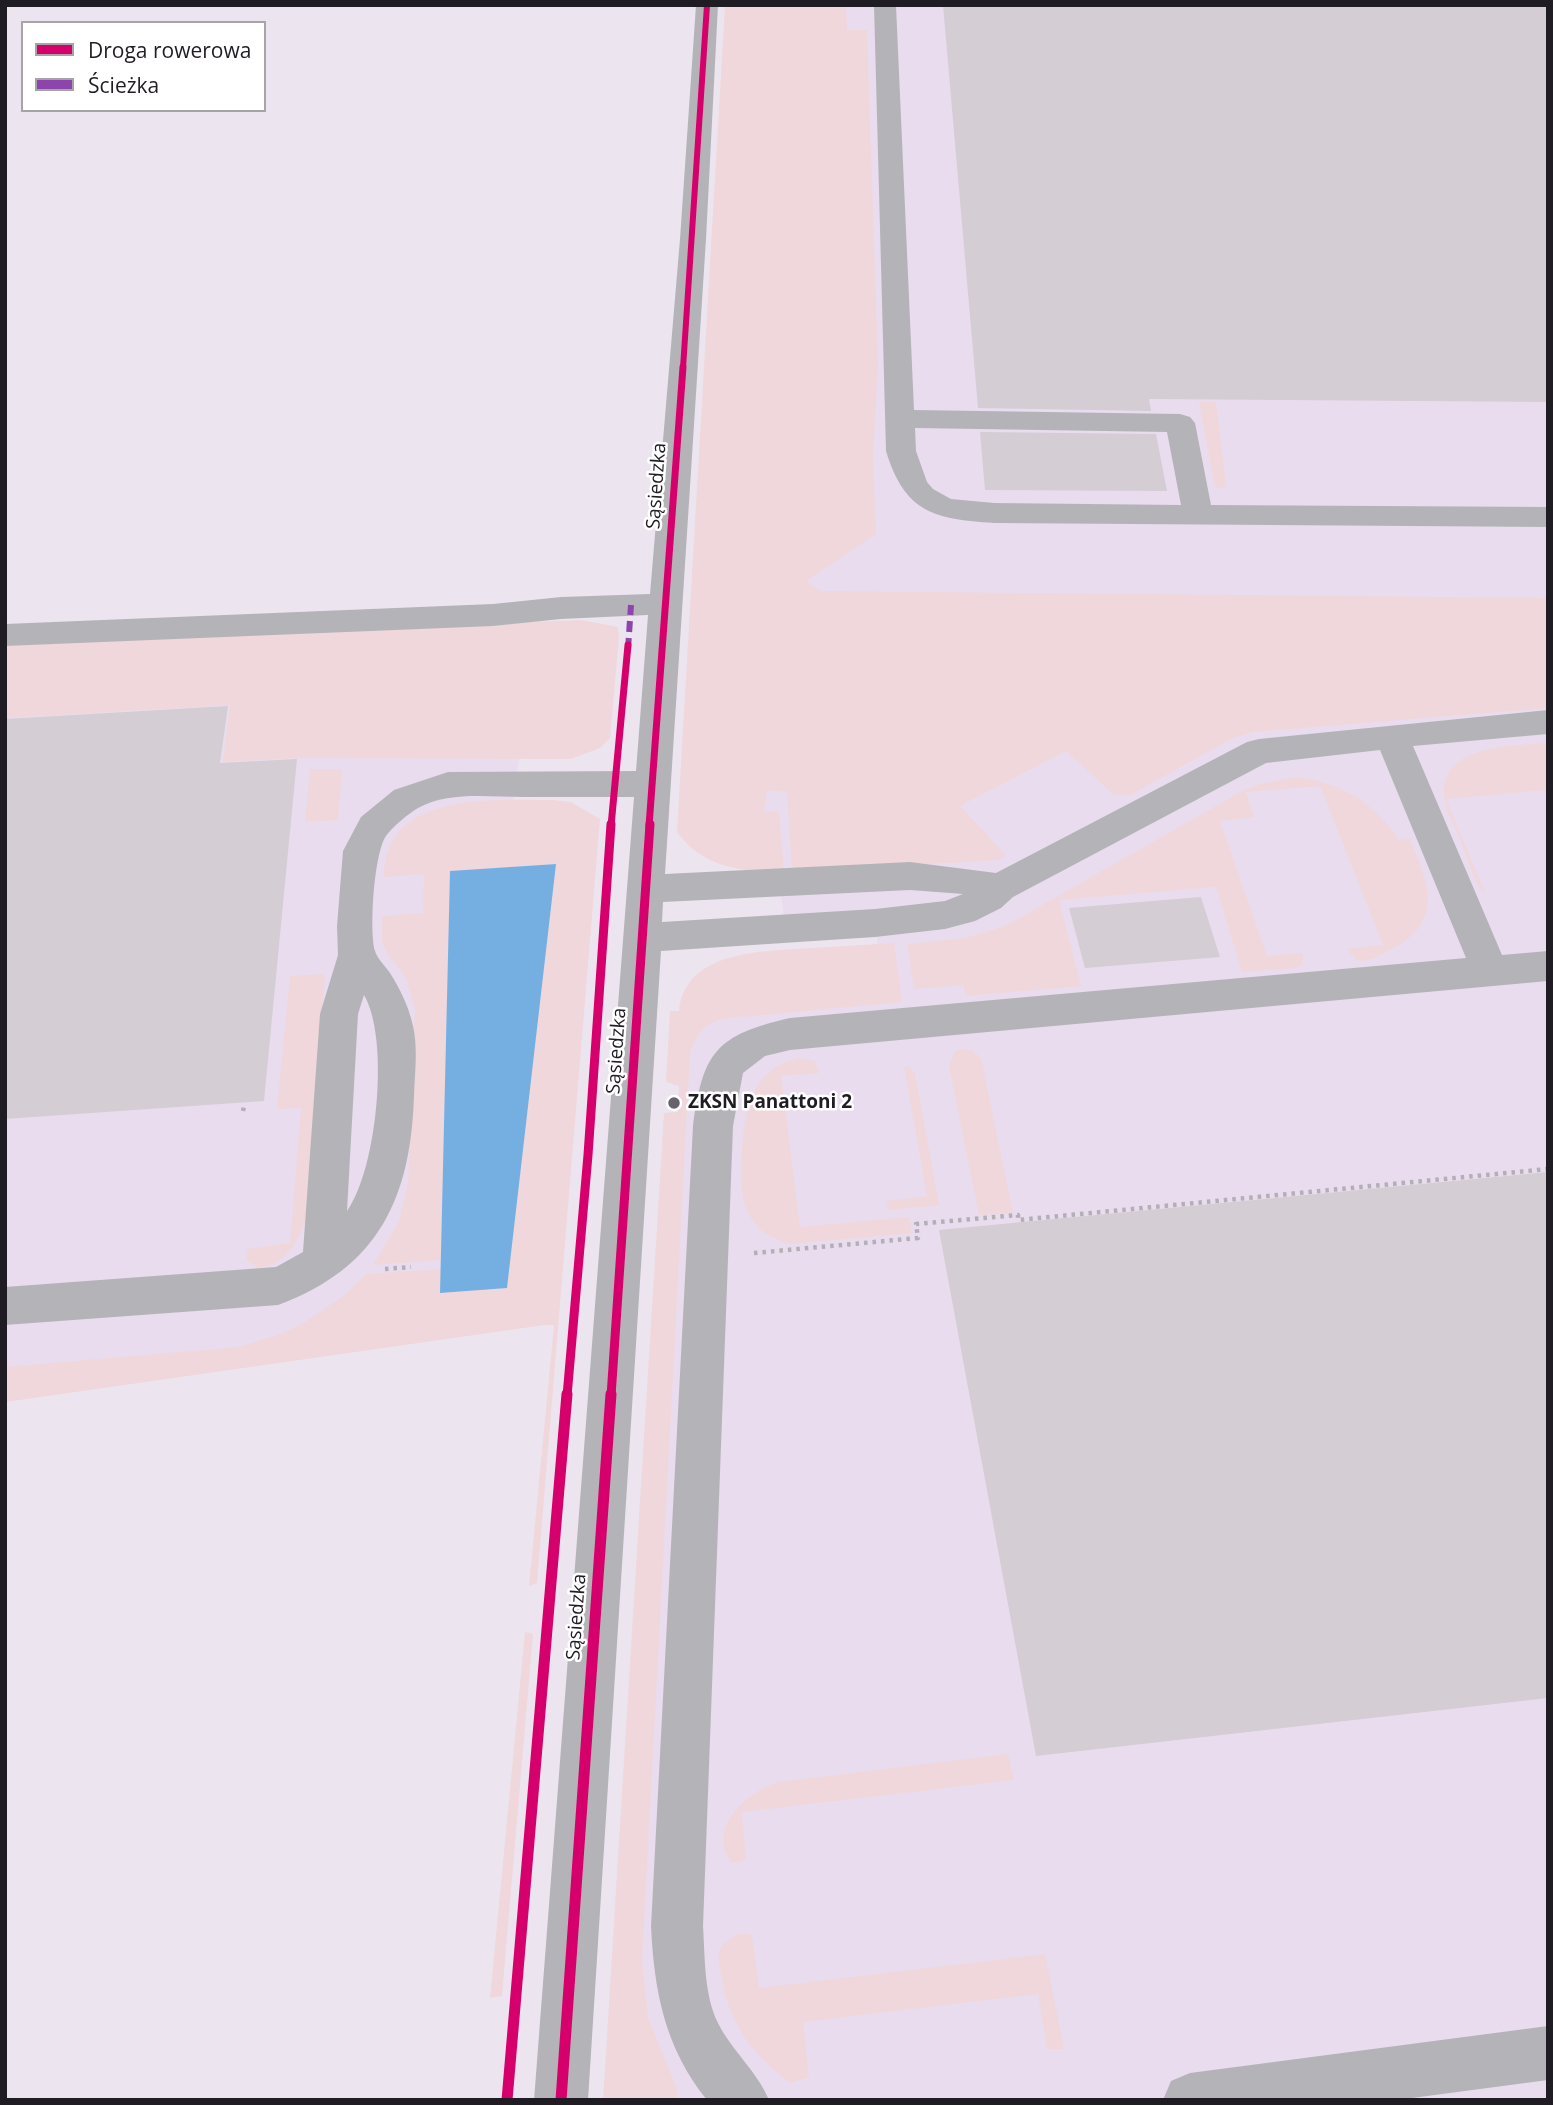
<!DOCTYPE html>
<meta charset="utf-8">
<style>
body{margin:0}
#map{position:relative;width:1553px;height:2105px;overflow:hidden;background:#ece5f0;font-family:"Open Sans",sans-serif}
canvas{display:block}
.frame{position:absolute;inset:0;border:7px solid #201c23;pointer-events:none}
.legend{position:absolute;left:21px;top:21px;width:245px;height:91px;box-sizing:border-box;background:#fff;border:2px solid #a6a4a7;margin:0;padding:9px 12px;list-style:none;font-size:21px;color:#201c23}
.legend li{display:flex;align-items:center;gap:14px;height:35px}
.legend b{width:35px;border:2px solid #a6a4a7}
</style>
<div id="map">
<canvas width="1553" height="2105"></canvas>
<div class="frame"></div>
<ul class="legend">
<li><b style="height:9px;background:#d6006c"></b>Droga rowerowa</li>
<li><b style="height:9px;background:#8e44ad"></b>Ścieżka</li>
</ul>
</div>
<script>
const ctx = document.querySelector('canvas').getContext('2d');
ctx.lineJoin = 'round';
function fillPath(path, color) { ctx.fillStyle = color; ctx.fill(path, 'evenodd'); }
function trace(path, color, width, dash) { ctx.strokeStyle = color; ctx.lineWidth = width; ctx.lineCap = dash ? 'butt' : 'round'; ctx.setLineDash(dash || []); ctx.stroke(path); }
function label(font, color, halo, rows, align = 'center') {
  ctx.font = font + ' "Open Sans",sans-serif'; ctx.lineWidth = 5; ctx.setLineDash([]); ctx.textBaseline = 'middle'; ctx.strokeStyle = halo; ctx.fillStyle = color; for (const [text, x, y, turn = 0] of rows) {
    ctx.save(); ctx.translate(x, y); ctx.rotate((+turn || 0) * Math.PI / 180); ctx.textAlign = isNaN(turn) ? turn : align; if (halo) ctx.strokeText(text, 0, 0); ctx.fillText(text, 0, 0); ctx.restore();
  }
}
fillPath(new Path2D(`
 M754,5H1548V2100H615L671,1114L678,1112L679,1086L672,1085L675,1015L878,946L874,912L784,918L778,871L690,831Z
 M5,671L523,733L513,800L544,1325L5,1402Z`), '#e9dcef');
fillPath(new Path2D(`
 M725,5H846L847,30H867L878,363L873,457L876,534L806,581L820,591L1548,598V708L1253,732L1233,738L1130,795L1113,794L1066,751L960,806L1006,855L999,860L792,872L787,792L767,790L764,811L779,812L784,871C742,872 703,868 677,832Z
 M1199,402H1216L1226,485L1222,488L1215,487Z
 M581,620L618,627L619,638L610,738L600,748L571,759L298,758L223,762L230,705L5,718V642Z
 M1548,743V790L1446,799L1486,895C1473,882 1466,853 1459,836C1454,825 1447,813 1445,801C1435,744 1512,746 1548,743Z
 M310,769H342L338,820L305,822Z
 M1296,777C1342,783 1374,802 1399,840L1410,839C1428,883 1445,919 1394,948C1382,954 1372,961 1358,961L1346,949L1383,945L1320,786L1246,792L1254,817L1220,821L1267,956L1303,953V964L1296,968L1242,972L1216,887L1059,900L1081,986L966,996L963,985L914,989L907,944L966,938L1007,925L1244,790L1259,784Z
 M553,800L571,802L600,819L537,1583L529,1586L554,1325H544L5,1402V1367L238,1347L281,1334L305,1322L345,1295L366,1274L441,1269V1293L556,864L450,871L441,1260L373,1265L399,1221L408,1183L415,1008L405,976L387,954L382,941V916L423,913L424,874L384,877C384,790 495,800 553,800Z
 M894,943L902,1002L721,1019C703,1026 696,1035 690,1053L642,1959L648,2018L677,2089L678,2100H603L664,1113L678,1112L679,1085L666,1082L670,1011H679C685,949 767,951 813,948C840,946 867,945 894,943Z
 M323,974L325,978L305,1222C296,1245 285,1265 258,1268L246,1260L248,1249L290,1243L301,1108L277,1109L290,976Z
 M963,1049L971,1050L981,1058L1013,1213L979,1215L949,1066L955,1051Z
 M799,1058L815,1061L819,1073L781,1076L800,1227L909,1217L912,1233L789,1244C778,1240 764,1235 756,1225C739,1203 740,1179 742,1152C745,1111 751,1068 799,1058Z
 M904,1067H909L915,1073L939,1205L888,1210L887,1201L927,1196Z
 M525,1632L533,1634L502,1996L490,1998Z
 M1008,1754L1014,1780L742,1812L746,1858L741,1862L732,1863C706,1827 745,1794 777,1782Z
 M738,1934H750L753,1942L759,1988L1045,1954L1064,2049H1047L1038,1994L803,2022L809,2077L791,2083C754,2057 729,2024 722,1979C720,1968 716,1957 721,1947C725,1941 732,1938 738,1934Z`), '#f0d7db');
fillPath(new Path2D(`
 M556,864L507,1288L440,1293L450,871Z`), '#75afe1');
fillPath(new Path2D(`
 M943,5H1548V402L1149,399L1151,411L978,408Z
 M980,432L1156,434L1167,491L985,490Z
 M228,706L220,763L297,759L264,1101L5,1119V719Z
 M1201,897L1220,957L1085,968L1069,908Z
 M1548,1172V1698L1036,1756L939,1230Z`), '#d4cdd4');
trace(new Path2D(`
 M243,1111L244,1106
 M754,1253L918,1238L916,1224L1018,1215V1220L1548,1169
 M385,1269L411,1267`), '#b2b0b5', 4.5, [3.5, 5]);
fillPath(new Path2D(`
 M696,5H718L706,239L665,874L910,862L996,873L1247,742L1259,739L1548,710V734L1413,746L1502,955L1548,951V981L790,1050L765,1056L743,1073L733,1126L703,1926C705,1957 704,1995 718,2023C732,2051 757,2071 769,2100H707C665,2048 654,1991 651,1926L693,1126C703,1052 716,1035 790,1018L1466,958L1380,750L1266,763L1013,897L1001,908L975,921L945,929L875,937L661,951L588,2100H534L634,797C597,797 560,797 523,797C489,797 448,791 418,808C408,814 392,827 386,836C374,853 369,930 375,951C377,958 385,966 390,973C400,989 409,1007 413,1026C418,1048 415,1072 414,1095C411,1197 379,1268 278,1305L5,1325V1287L276,1267L303,1252L320,1014L338,955L337,926L343,851L361,817L394,790L448,772L636,771L648,615L561,619L493,626L5,646V624L493,604L561,597L650,594L680,239ZM910,890L963,894L945,901L875,909L662,922L663,902ZM364,995C390,1039 377,1170 347,1211L358,1014Z
 M874,5H896L914,410L1180,414L1190,417L1195,423L1211,505L1548,507V527L994,523C934,519 905,513 886,451ZM915,428L1167,432L1181,505L994,503L951,499L933,489L927,482L916,451Z
 M1548,2026V2080L1397,2100H1163L1171,2081L1190,2073Z`), '#b4b4b8');
trace(new Path2D(`
 M628,649L631,605`), '#8e44ad', 6, [11, 6]);
trace(new Path2D(`
 M683,368L707,5`), '#d6006c', 6);
trace(new Path2D(`
 M611,826L628,645
 M649,826L683,367`), '#d6006c', 7);
trace(new Path2D(`
 M567,1396L588,1155L611,824
 M611,1396L650,824`), '#d6006c', 9);
trace(new Path2D(`
 M507,2100L567,1394
 M561,2100L611,1394`), '#d6006c', 11);
for (const [x, y, r, color] of [
 [674,1103,7,"#67626b"]
]) { const dot = new Path2D(); dot.arc(x, y, r, 0, 2 * Math.PI); ctx.fillStyle = color; ctx.fill(dot); trace(dot, '#fff', 2.5); }
label('19px', '#201c23', '#fff', [
 ["Sąsiedzka",657,486,-86],
 ["Sąsiedzka",617,1051,-86],
 ["Sąsiedzka",577,1617,-86]
]);
label('bold 19px', '#201c23', '#fff', [
 ["ZKSN Panattoni 2",688,1103]
], 'left');
</script>
